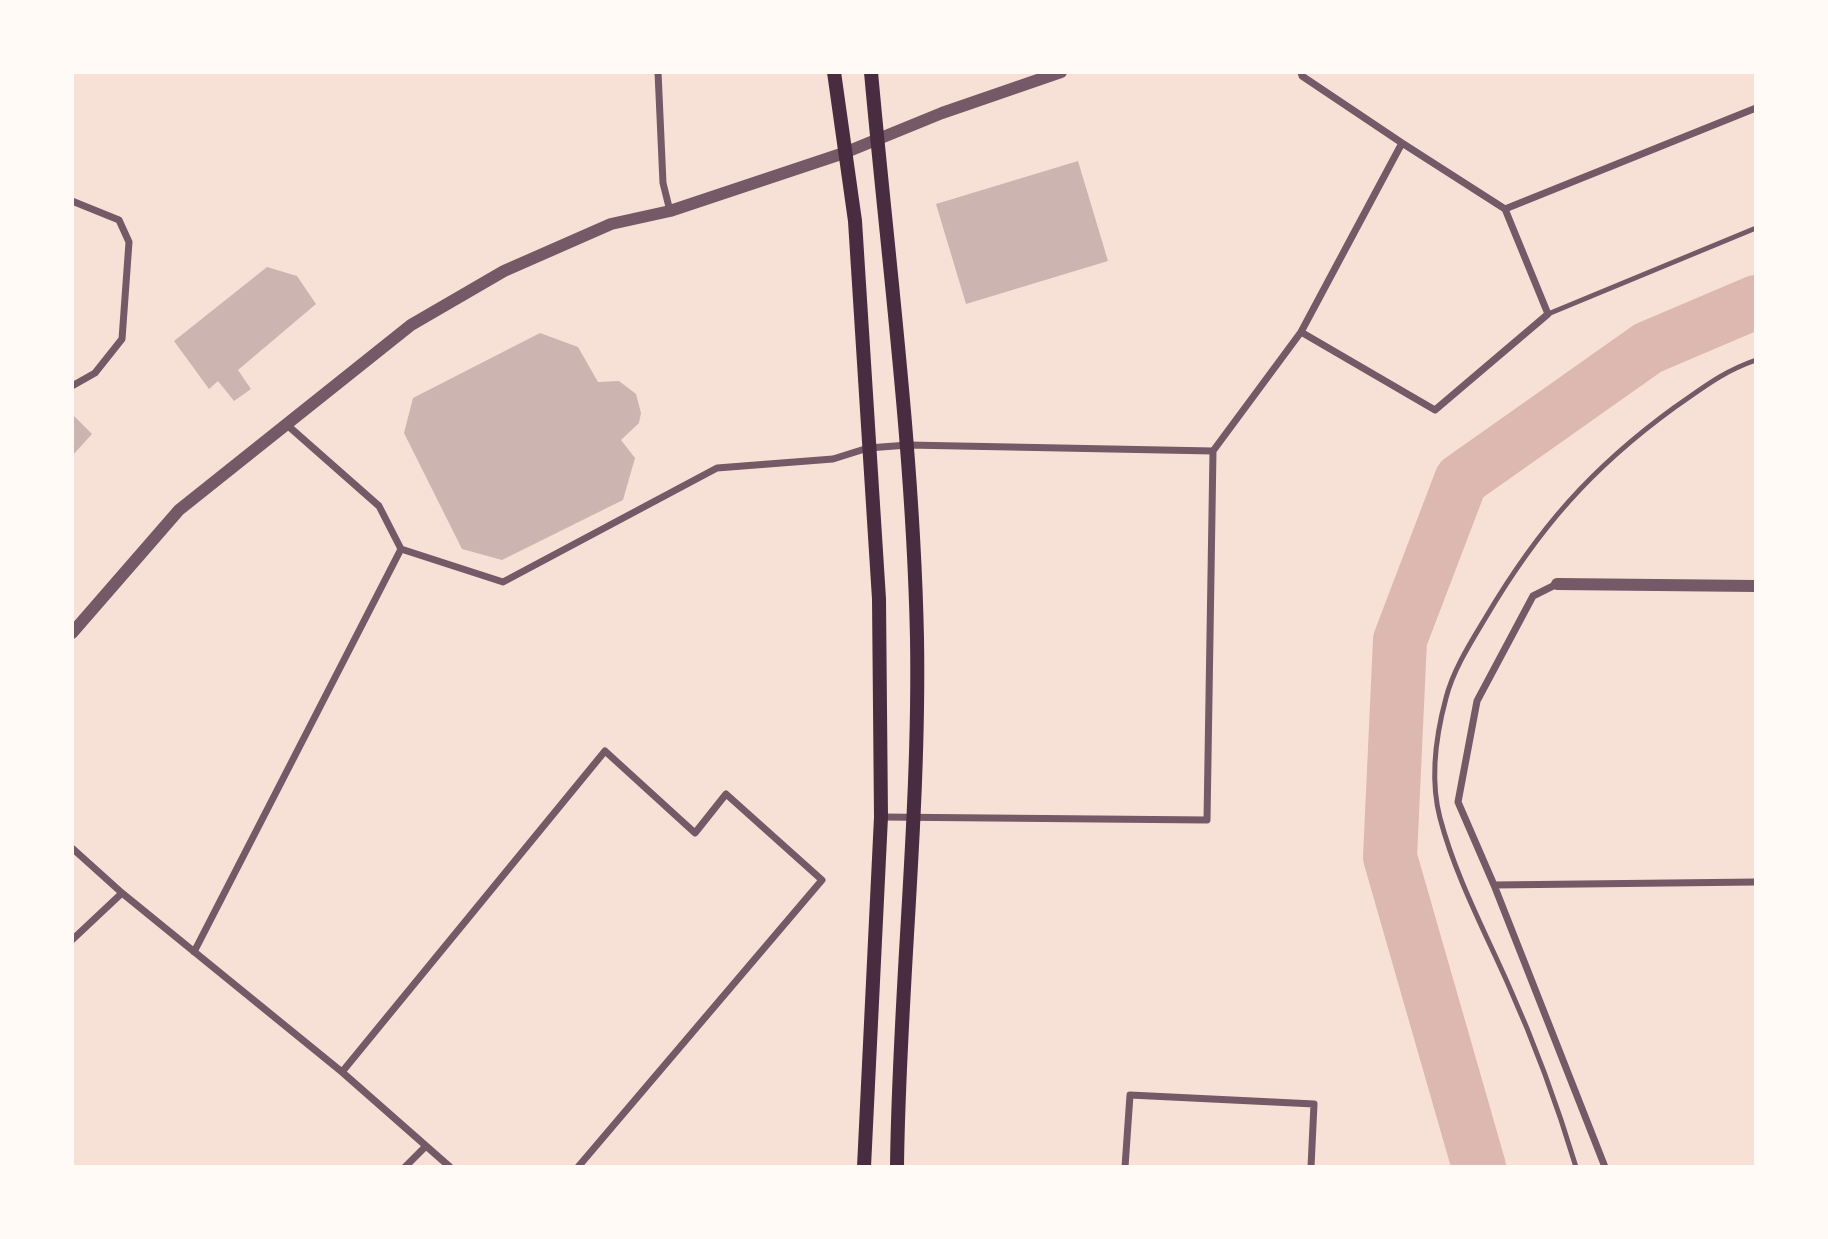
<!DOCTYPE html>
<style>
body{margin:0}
#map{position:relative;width:1828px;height:1239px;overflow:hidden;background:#f7e1d7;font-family:"Asap Condensed",sans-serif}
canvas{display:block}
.frame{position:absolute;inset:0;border:74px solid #fffaf5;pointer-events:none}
</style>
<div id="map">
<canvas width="1828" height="1239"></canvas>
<div class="frame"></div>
</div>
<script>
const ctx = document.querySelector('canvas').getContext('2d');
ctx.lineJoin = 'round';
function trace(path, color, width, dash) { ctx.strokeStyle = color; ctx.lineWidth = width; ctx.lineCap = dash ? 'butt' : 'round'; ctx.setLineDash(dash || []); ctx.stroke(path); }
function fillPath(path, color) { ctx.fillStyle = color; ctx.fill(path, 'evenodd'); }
trace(new Path2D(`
 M1479,1167L1390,857L1400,640L1461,480L1648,348L1756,302`), '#dcb8b0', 54);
fillPath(new Path2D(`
 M1078,161L1108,261L966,304L936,204Z
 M267,267L297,276L316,304L238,370L251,389L234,401L218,381L209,389L174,341Z
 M540,333L578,347L598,382L619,381L636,394L641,413L639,423L621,440L635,458L623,500L502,560L462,549L404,433L413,398Z
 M72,414L92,434L72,456Z`), '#ccb4b1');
trace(new Path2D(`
 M1548,314L1756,228
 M1576,1167C1557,1104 1535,1044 1508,984C1484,930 1455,875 1440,818C1430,780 1436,735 1446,698C1453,670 1471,642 1486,617C1538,529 1591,468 1675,407C1704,387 1722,372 1756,360`), '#755966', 5);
trace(new Path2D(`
 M658,72L663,183L670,211
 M72,201L119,220L129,242L122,339L95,373L72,386
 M1505,209L1756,108
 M1301,332L1435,410L1548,314L1505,209L1402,143
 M286,424L379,506L401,549L503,582L717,468L833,459L868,448L908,445L1213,451L1207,820L881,817
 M1213,451L1301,332L1402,143L1302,76L1301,72
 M1557,584L1533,596L1477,701L1458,802L1494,885L1605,1167
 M72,848L122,893L342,1072L450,1167
 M1494,885L1756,882
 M72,940L122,893
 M194,952L401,549
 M342,1072L605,751L695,833L726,794L822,880L578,1167
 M405,1167L426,1146
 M1125,1167L1130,1095L1314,1104L1311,1167`), '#755966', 7);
trace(new Path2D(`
 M1557,584L1756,586
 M72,633L179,510L411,325L504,271L611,224L670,211L844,153L942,113L1061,72`), '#755966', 12);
trace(new Path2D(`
 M834,72L855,221L879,599L881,817L864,1167
 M871,72C888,261 913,448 917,638C920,815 899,991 897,1167`), '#4a2c40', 14);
</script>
